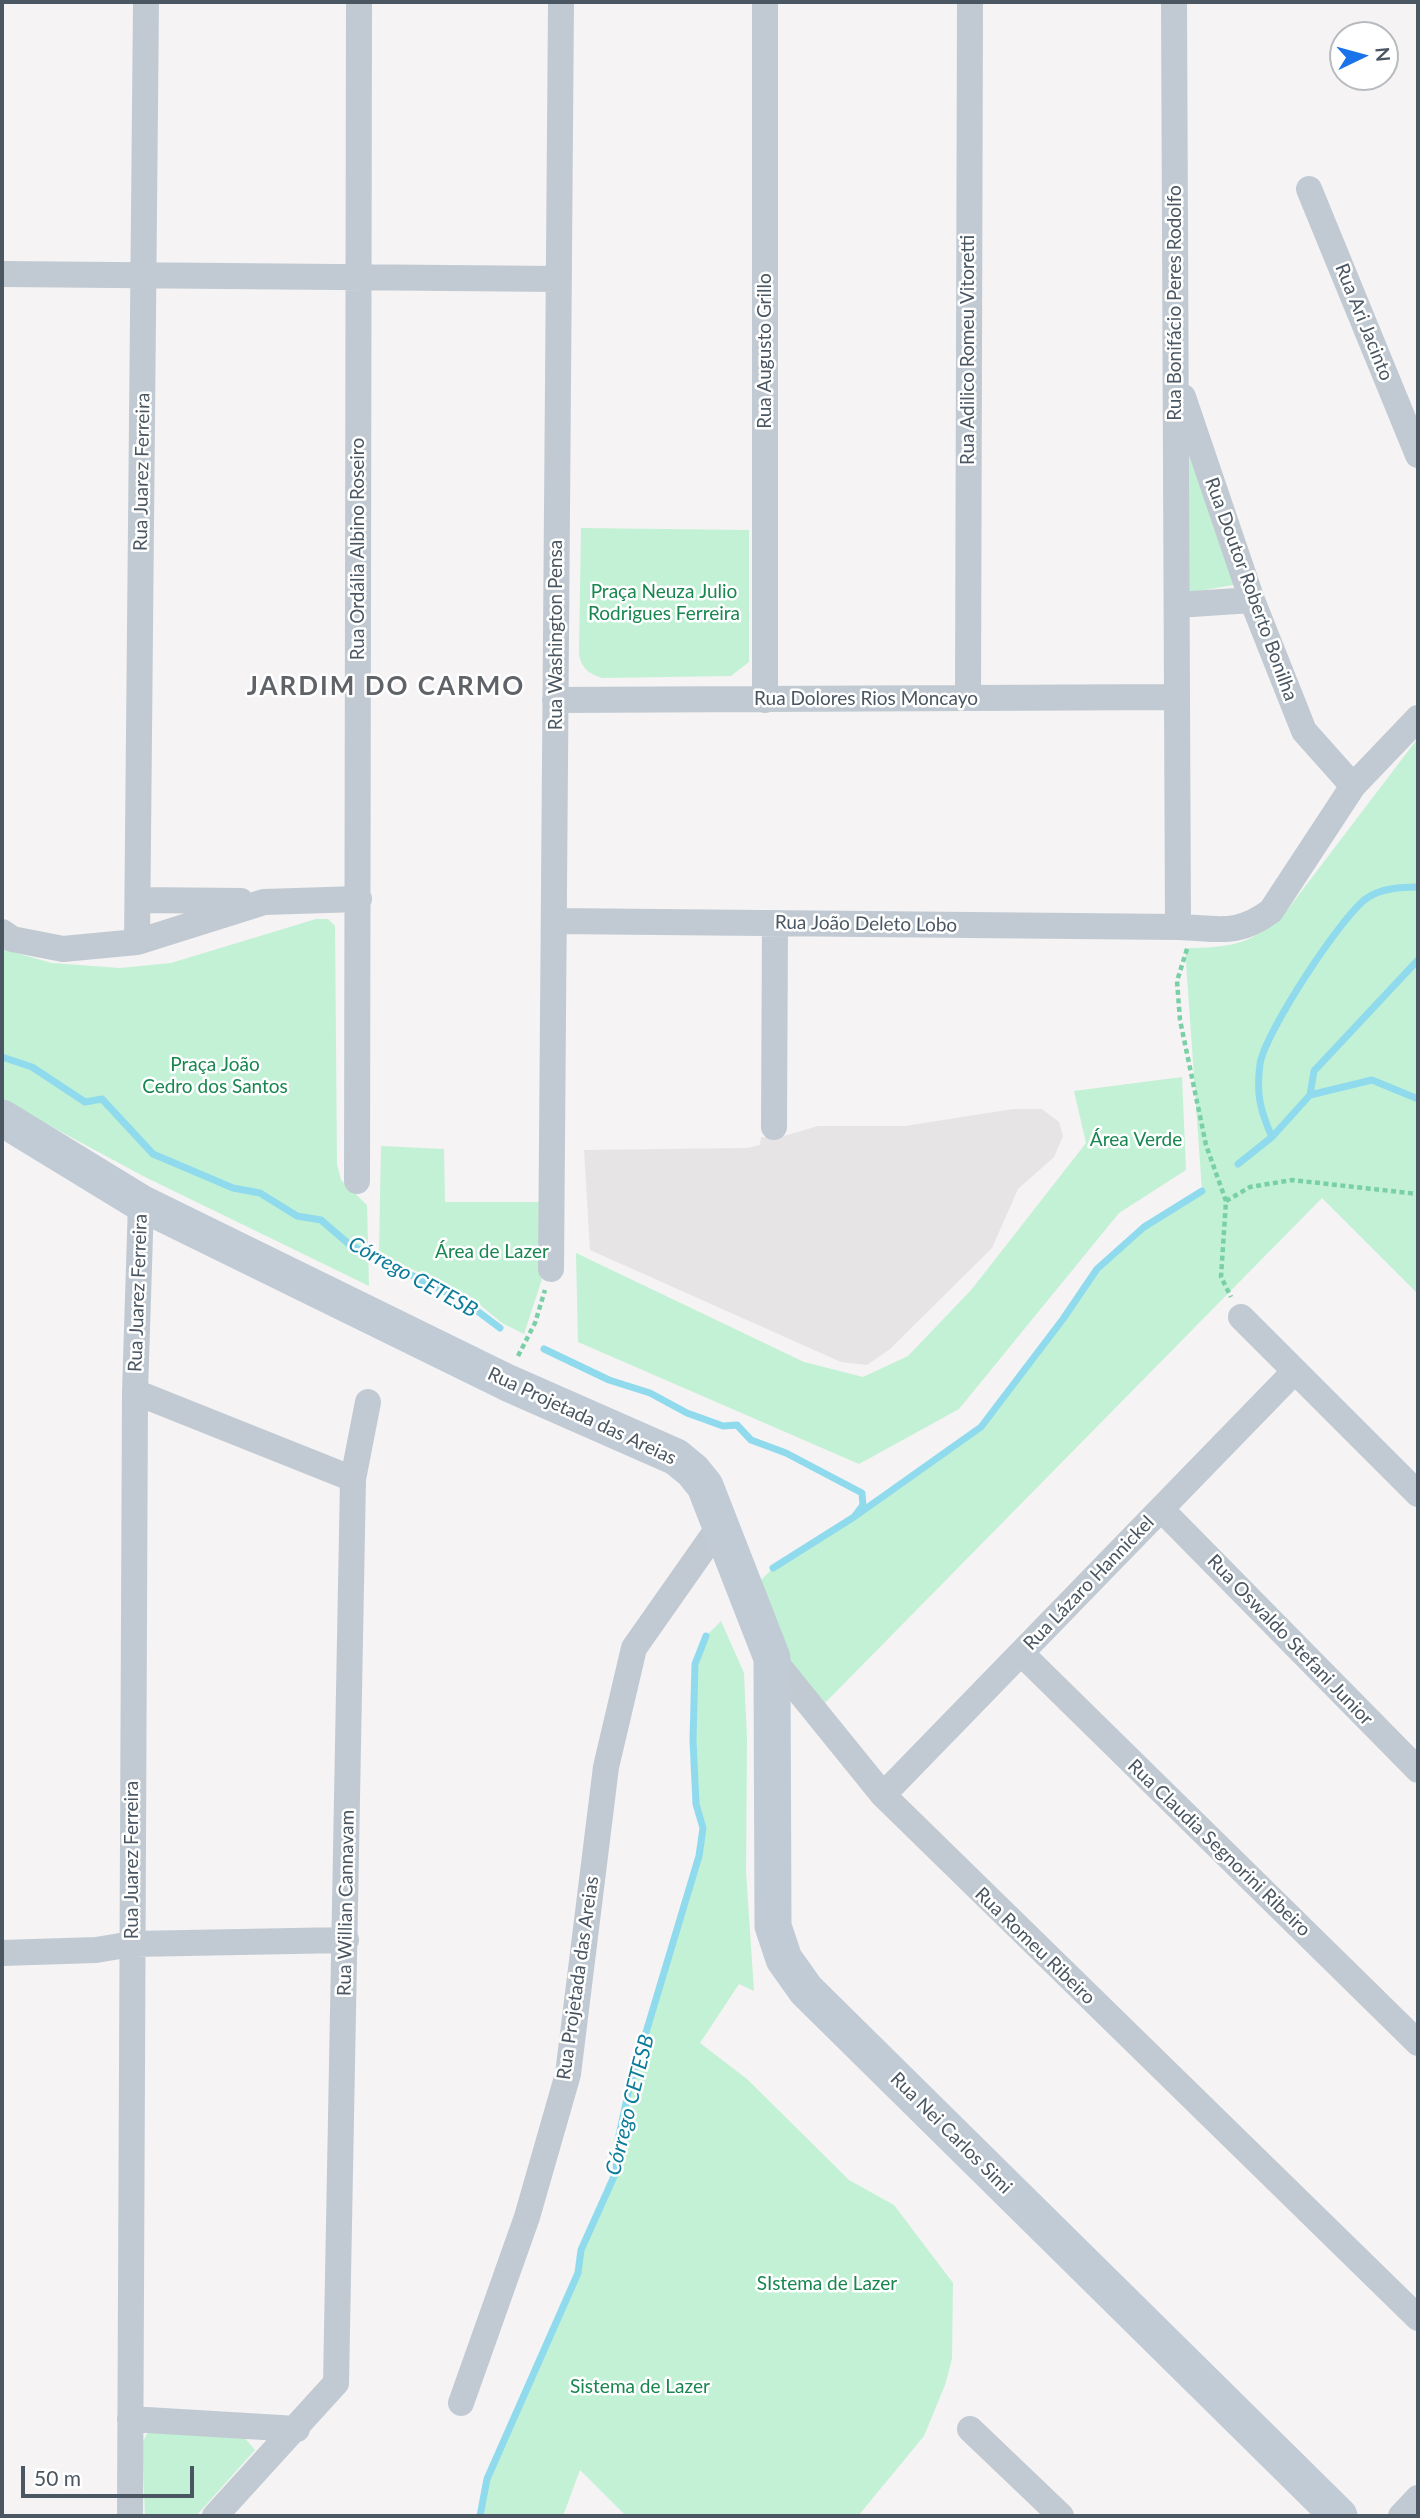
<!DOCTYPE html>
<meta charset="utf-8">
<style>
body{margin:0}
#map{position:relative;width:1420px;height:2518px;overflow:hidden;background:#f5f3f3;font-family:Lato,sans-serif}
canvas{display:block}
.frame{position:absolute;inset:0;border:4px solid #4a5661;pointer-events:none}
.north{position:absolute;left:1329px;top:21px;width:70px;height:70px;box-sizing:border-box;background:#fff;border:2px solid #b7bbc0;border-radius:50%;rotate:85deg;font-size:19px;font-weight:700;line-height:28px;text-align:center;color:#4a5661}
.north::after{content:'';display:block;margin:auto;width:24px;height:32px;background:#1a73e8;clip-path:polygon(50% 0,100% 100%,50% 72%,0 100%)}
.scale{position:absolute;left:21px;top:2466px;width:173px;height:32px;box-sizing:border-box;border:4px solid #4a5661;border-top:0;padding-left:9px;font-size:21px;line-height:24px;white-space:nowrap;color:#4a5661;-webkit-text-stroke:5px #fff;paint-order:stroke}
</style>
<div id="map">
<canvas width="1420" height="2518"></canvas>
<div class="frame"></div>
<div class="north">N</div>
<div class="scale">50 m</div>
</div>
<script>
const ctx = document.querySelector('canvas').getContext('2d');
ctx.lineJoin = 'round';
function fillPath(path, color) { ctx.fillStyle = color; ctx.fill(path, 'evenodd'); }
function trace(path, color, width, dash) { ctx.strokeStyle = color; ctx.lineWidth = width; ctx.lineCap = dash ? 'butt' : 'round'; ctx.setLineDash(dash || []); ctx.stroke(path); }
function label(font, color, halo, rows, align = 'center') {
  ctx.font = font + ' Lato,sans-serif'; ctx.lineWidth = 5; ctx.setLineDash([]); ctx.textBaseline = 'middle'; ctx.strokeStyle = halo; ctx.fillStyle = color; for (const [text, x, y, turn = 0] of rows) {
    ctx.save(); ctx.translate(x, y); ctx.rotate((+turn || 0) * Math.PI / 180); ctx.textAlign = isNaN(turn) ? turn : align; if (halo) ctx.strokeText(text, 0, 0); ctx.fillText(text, 0, 0); ctx.restore();
  }
}
fillPath(new Path2D(`
 M1013,1109H1042L1059,1122L1063,1136L1054,1157L1018,1189L992,1248L890,1349L867,1365L841,1362L590,1250L584,1150L747,1148L760,1145L761,1137L777,1138L818,1126H905Z`), '#e6e4e5');
fillPath(new Path2D(`
 M1187,445L1238,584L1182,594Z
 M581,528L749,530V662L731,676L602,678C588,673 582,669 579,654Z
 M1418,738V1294L1322,1198L823,1705L797,1680L752,1589L773,1568L854,1517L981,1427L1063,1319L1097,1269L1144,1227L1202,1191L1185,948C1232,948 1255,944 1288,909Z
 M316,919H328L335,926L337,1164L341,1180L367,1205L369,1286L143,1176L2,1100V949L52,963L120,968L171,963Z
 M1182,1077L1186,1170L1119,1213L959,1409L859,1464L578,1342L576,1253L804,1362L863,1377L908,1356L972,1289L1086,1143L1074,1091Z
 M381,1146L444,1149L445,1202H542L543,1276L524,1334L502,1323L468,1295L379,1254Z
 M721,1621L744,1673L747,1739L746,1872L754,1991L739,1984L700,2043L747,2079L849,2180L894,2205L953,2283L952,2359L945,2385L924,2436L858,2516H626L580,2470L563,2516H480L487,2479L578,2273L581,2250L616,2172L618,2140L629,2089L699,1856L703,1828L696,1804L693,1740L695,1664L706,1636Z
 M149,2430L245,2438L255,2450L196,2516H145L142,2443Z`), '#c3f1d5');
trace(new Path2D(`
 M2,1057L32,1067L85,1102L102,1099L153,1154L233,1188L260,1193L297,1216L321,1220L350,1245L464,1301L500,1328
 M1310,1095L1372,1080L1418,1099
 M1272,1137C1260,1110 1256,1094 1260,1064C1264,1034 1342,915 1367,898C1382,888 1401,887 1418,887
 M1238,1164L1272,1137L1310,1095L1314,1071L1418,960
 M544,1349L609,1380L650,1393L687,1413L723,1426L737,1425L751,1440L786,1453L862,1493L863,1505L854,1517L773,1568
 M854,1517L981,1427L1063,1319L1097,1269L1144,1227L1202,1191
 M480,2516L487,2479L578,2273L581,2250L616,2172L618,2140L629,2089L699,1856L703,1828L696,1804L693,1740L695,1664L706,1636`), '#90daee', 7);
trace(new Path2D(`
 M1187,949L1177,981L1180,1020L1206,1145L1226,1201L1221,1277L1231,1297
 M1226,1201L1250,1187L1292,1180L1418,1194
 M518,1356L535,1323L545,1290`), '#7ad0a6', 4.5, [5, 3.5]);
trace(new Path2D(`
 M765,2V700
 M1174,2L1178,927
 M1309,189L1418,455
 M2,274L559,279
 M1183,397L1252,600L1304,731L1353,786
 M1177,605L1252,600
 M968,698L970,2
 M555,700L1177,697
 M138,900L241,901
 M554,921L1178,927C1218,928 1236,937 1271,911L1353,786L1418,718
 M2,932L12,939L63,949L137,942L264,902L359,899
 M137,942L146,2
 M774,1127L775,923
 M357,1181L359,2
 M551,1269L561,2
 M1241,1317L1418,1494
 M135,1392L353,1479
 M1161,1509L1418,1770
 M1021,1653L1418,2043
 M772,1658L883,1795L1418,2318
 M883,1795L1295,1371
 M2,1953L96,1950L132,1944L346,1940
 M461,2403L527,2217L568,2074L606,1767L634,1648L721,1524
 M130,2419L297,2429
 M970,2429L1061,2516
 M130,2516L135,1392L141,1203
 M215,2516L336,2383L353,1479L368,1402
 M1401,2516L1418,2498`), '#c1cad2', 26);
trace(new Path2D(`
 M2,1118L141,1203L508,1383L676,1457L693,1471L705,1486L772,1658L773,1926L784,1959L806,1990L1339,2516`), '#c1cbd6', 37);
label('19px', '#4a5661', '#fff', [
 ["Rua Bonifácio Peres Rodolfo",1175,303,-90],
 ["Rua Ari Jacinto",1364,322,68],
 ["Rua Adilico Romeu Vitoretti",968,350,-90],
 ["Rua Augusto Grillo",765,351,-90],
 ["Rua Juarez Ferreira",142,472,-89],
 ["Rua Ordália Albino Roseiro",358,549,-90],
 ["Rua Doutor Roberto Bonilha",1251,589,70],
 ["Rua Washington Pensa",556,635,-90],
 ["Rua Dolores Rios Moncayo",866,699],
 ["Rua João Deleto Lobo",866,924,1],
 ["Rua Juarez Ferreira",138,1293,-88],
 ["Rua Projetada das Areias",582,1416,25],
 ["Rua Lázaro Hannickel",1089,1583,-46],
 ["Rua Oswaldo Stefani Junior",1290,1640,46],
 ["Rua Claudia Segnorini Ribeiro",1219,1848,44],
 ["Rua Juarez Ferreira",132,1860,-90],
 ["Rua Willian Cannavam",346,1903,-89],
 ["Rua Romeu Ribeiro",1035,1946,44],
 ["Rua Projetada das Areias",578,1978,-82],
 ["Rua Nei Carlos Simi",951,2133,45]
]);
label('19px', '#17864f', '#fff', [
 ["Praça Neuza Julio",664,592],
 ["Rodrigues Ferreira",664,614],
 ["Praça João",215,1065],
 ["Cedro dos Santos",215,1087],
 ["Área Verde",1136,1140],
 ["Área de Lazer",492,1252],
 ["SIstema de Lazer",827,2284],
 ["Sistema de Lazer",640,2387]
]);
label('italic 21px', '#0c7c9b', '#fff', [
 ["Córrego CETESB",413,1277,29],
 ["Córrego CETESB",630,2105,-76]
]);
ctx.letterSpacing = '2px';
label('bold 26px', '#5f6368', '#fff', [
 ["JARDIM DO CARMO",386,687]
]);
ctx.letterSpacing = '0px';
</script>
